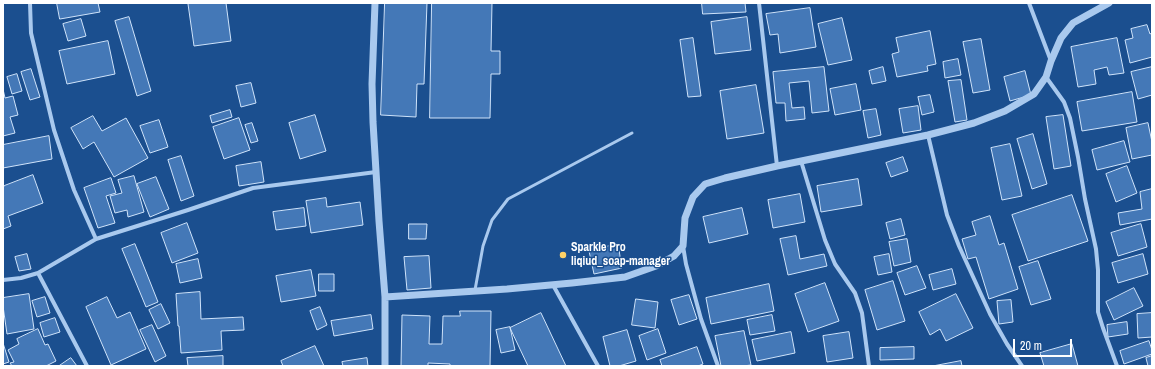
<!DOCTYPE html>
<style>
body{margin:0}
#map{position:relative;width:1155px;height:369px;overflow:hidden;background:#1b4f8f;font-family:"Archivo Narrow",sans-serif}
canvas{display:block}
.frame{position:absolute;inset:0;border:4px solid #fff;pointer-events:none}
.scale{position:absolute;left:1013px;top:339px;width:59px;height:18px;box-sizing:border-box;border:2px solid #fff;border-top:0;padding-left:5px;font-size:12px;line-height:14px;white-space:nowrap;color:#fff;-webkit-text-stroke:3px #1b4f8f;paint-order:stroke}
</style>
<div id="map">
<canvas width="1155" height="369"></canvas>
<div class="frame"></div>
<div class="scale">20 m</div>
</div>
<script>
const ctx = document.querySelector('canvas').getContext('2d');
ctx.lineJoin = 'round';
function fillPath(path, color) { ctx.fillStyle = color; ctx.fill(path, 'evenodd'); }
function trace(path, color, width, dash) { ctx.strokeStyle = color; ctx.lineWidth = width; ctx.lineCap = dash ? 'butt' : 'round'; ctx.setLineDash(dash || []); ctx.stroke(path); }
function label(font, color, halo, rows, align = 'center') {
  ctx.font = font + ' "Archivo Narrow",sans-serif'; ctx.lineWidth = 3; ctx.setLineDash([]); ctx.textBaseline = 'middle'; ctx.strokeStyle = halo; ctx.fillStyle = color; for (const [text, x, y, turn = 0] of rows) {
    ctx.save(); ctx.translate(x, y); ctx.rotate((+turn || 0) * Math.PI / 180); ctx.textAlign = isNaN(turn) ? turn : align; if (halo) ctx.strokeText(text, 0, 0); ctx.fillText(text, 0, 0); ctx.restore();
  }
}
const building = new Path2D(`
 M57,3H98L100,12L60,19Z
 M199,3H226L231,41L194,46L188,4Z
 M385,3H427L424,84H417L416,117L381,115Z
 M432,3H492L491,51H500V74H491L490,118H430Z
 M702,3H745L746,12L703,14Z
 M810,8L816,47L780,53L778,34L770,35L766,14Z
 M129,17L151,91L137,96L115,21Z
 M747,17L751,50L715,54L711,22Z
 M842,18L852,60L828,65L818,24Z
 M81,19L86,36L68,41L63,24Z
 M1147,25L1150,34L1152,33V57L1130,63L1125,40L1133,38L1131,29Z
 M930,31L936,64L927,66L928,71L897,77L892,54L899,52L896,38Z
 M693,38L701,96L688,97L680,40Z
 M1117,38L1124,73L1109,75L1107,67L1094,70L1096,84L1078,87L1071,47Z
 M981,39L990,90L973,93L963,42Z
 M108,41L115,74L67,84L59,51Z
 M958,59L961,75L945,78L943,62Z
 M824,67L829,111L812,113L809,81L789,83L792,108L804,107L805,119L786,121L785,103H776L773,72Z
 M883,67L886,81L872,84L869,71Z
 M1152,67V95L1138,99L1131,72Z
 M31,69L40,97L30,100L21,72Z
 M1025,71L1031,95L1010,101L1004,77Z
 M17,74L22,91L12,94L7,77Z
 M961,80L967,120L955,122L948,81Z
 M251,83L256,103L241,107L236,86Z
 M856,84L861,110L835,115L830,89Z
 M756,85L764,133L727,139L720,91Z
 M3,89L5,98L13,96L18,115L10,117L15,133L3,136Z
 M1132,92L1137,122L1082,131L1077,102Z
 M930,95L934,112L922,115L918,97Z
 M918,106L921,130L903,133L899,109Z
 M876,109L881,135L868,138L863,111Z
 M230,110L232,117L212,123L210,116Z
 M315,115L326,151L300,159L289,123Z
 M1063,115L1071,166L1054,169L1046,117Z
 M93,116L102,131L126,118L148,158L114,177L94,142L83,149L71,128Z
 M239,118L250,150L224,159L213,127Z
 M159,120L168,147L150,153L140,126Z
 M252,123L258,141L251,143L245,125Z
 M1148,123L1152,142V155L1132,159L1126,128Z
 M1033,134L1047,184L1032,189L1017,139Z
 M49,136L52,159L3,168V145Z
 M1124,141L1130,162L1097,170L1092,150Z
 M1010,144L1022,196L1002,200L991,148Z
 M181,156L194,196L181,201L168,160Z
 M903,157L908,171L891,177L886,163Z
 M261,162L264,182L239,186L236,166Z
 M1127,166L1137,193L1116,202L1106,174Z
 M33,175L43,203L8,216L11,226L3,229V188L4,186Z
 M134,176L144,212L128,217L127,210L115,213L110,196L122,193L118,180Z
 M156,177L169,209L150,217L137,184Z
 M111,178L116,193L106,196L115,223L98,228L84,188Z
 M858,179L862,205L821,212L817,186Z
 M1152,189V219L1120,225L1118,213L1142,209L1140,192Z
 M800,194L805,222L773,228L768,200Z
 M1072,195L1088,241L1028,261L1012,215Z
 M326,198L327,207L360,202L363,225L311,233L306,201Z
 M304,208L306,226L276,230L273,212Z
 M742,208L748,234L709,243L703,217Z
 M990,216L999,245L1004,243L1018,289L989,299L976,257L968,259L962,239L976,235L972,222Z
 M901,219L905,235L890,239L886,223Z
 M187,223L198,253L172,263L161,233Z
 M409,224H427L426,239H409Z
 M1141,224L1147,247L1118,256L1111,233Z
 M796,236L800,259L824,254L827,266L788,275L780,239Z
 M907,239L911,262L894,266L889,242Z
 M135,244L158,302L146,307L122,249Z
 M618,244L622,268L594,274L589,251Z
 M27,254L31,269L19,271L15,257Z
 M889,254L892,272L878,275L874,257Z
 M1143,254L1148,274L1118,283L1112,263Z
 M429,256L431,288L407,290L404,257Z
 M198,259L202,278L180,283L176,264Z
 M1038,261L1051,299L1031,305L1019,267Z
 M917,266L926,288L905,295L897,273Z
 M952,269L956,284L933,290L929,275Z
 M311,270L316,296L281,302L276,276Z
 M319,274H334V291H319Z
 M893,281L905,321L877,330L865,290Z
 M825,283L839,321L808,332L795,294Z
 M769,284L774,311L711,324L706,298Z
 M1134,288L1143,306L1114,320L1106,302Z
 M200,292L201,319L243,317L244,330L221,331L222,350L181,353L179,326H178L176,294Z
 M29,294L34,329L7,334L3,306V298Z
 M956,294L973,328L946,341L940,329L930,335L919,312Z
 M689,295L697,319L679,325L671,300Z
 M45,297L50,313L37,317L32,301Z
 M107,297L117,318L130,312L146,349L111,365L86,307Z
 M636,299L658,302L655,328L632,325Z
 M1011,300L1013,322L999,324L997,301Z
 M161,304L170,323L158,329L149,310Z
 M320,307L327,325L317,330L310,311Z
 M460,311H491L490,366H450V364L428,363V366H401L402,315L430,316L429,344H442L443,316H460Z
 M541,313L566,366H528L510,328Z
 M1152,313V337L1138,338L1137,314Z
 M371,315L373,329L334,336L331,321Z
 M772,315L775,331L750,335L747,320Z
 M55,318L60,332L44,337L40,323Z
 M1127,322L1128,334L1108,337L1107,325Z
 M152,325L166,356L155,362L140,330Z
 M510,327L515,350L501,353L496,330Z
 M38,329L45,345L48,344L56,361L46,366H12L10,363L14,362L8,350L19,344L17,339Z
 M658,329L666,353L647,360L639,336Z
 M627,330L636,361L619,366H610L603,337Z
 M744,331L751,365L743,366H721L715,336Z
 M791,332L795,353L757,361L752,340Z
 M849,332L853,358L827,362L823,336Z
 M1149,341L1152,350V354L1124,364L1120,351Z
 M3,343L9,362L3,364Z
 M1072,344L1078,366H1044L1040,353Z
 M315,346L324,366H283L281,361Z
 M697,347L703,364L698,366H662L660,360Z
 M914,347V359L880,360V348Z
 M223,356V366H188L187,358Z
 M1152,356V366H1148L1146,358Z
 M71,358L77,366H59Z
 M367,358L368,366H343L342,362Z
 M961,361L962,366H933Z`);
fillPath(building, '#4478b7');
trace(building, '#cfe3fa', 1);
trace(new Path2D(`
 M475,290L483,246L492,220L508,199L632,133`), '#a9c9ee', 3);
trace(new Path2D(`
 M30,3L31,33L54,130L74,190L96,239
 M759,3L777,166
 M1029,3L1051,61
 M1046,77L1064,102L1070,118L1078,157L1085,199L1096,249L1098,270V312L1103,328L1117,366
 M928,135L947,215L959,246L990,314L1007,344L1022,366
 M801,161L825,240L835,264L855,293L862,313L869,366
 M683,246L686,264L701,319L718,366
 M38,273L87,366
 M3,280L21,278L38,273L96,239L188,210L253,188L376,172
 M553,285L598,366`), '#a9c9ee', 4);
trace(new Path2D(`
 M375,3L372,84L373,122L379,221L385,297V366
 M385,297L507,289L572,283L625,277L656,266L674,256L683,246L685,218L693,197L705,184L725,178L777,166L928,135L974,123L1005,111L1034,94L1046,77L1051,61L1061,38L1073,23L1109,3`), '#a9c9ee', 7);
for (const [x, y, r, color] of [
 [563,255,4,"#ffd166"]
]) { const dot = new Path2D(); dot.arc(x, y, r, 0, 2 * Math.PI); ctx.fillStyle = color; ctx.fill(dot); trace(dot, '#1b4f8f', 1.5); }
label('bold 12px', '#fff', '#1b4f8f', [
 ["Sparkle Pro",571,248],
 ["liqiud_soap-manager",571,262]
], 'left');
</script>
